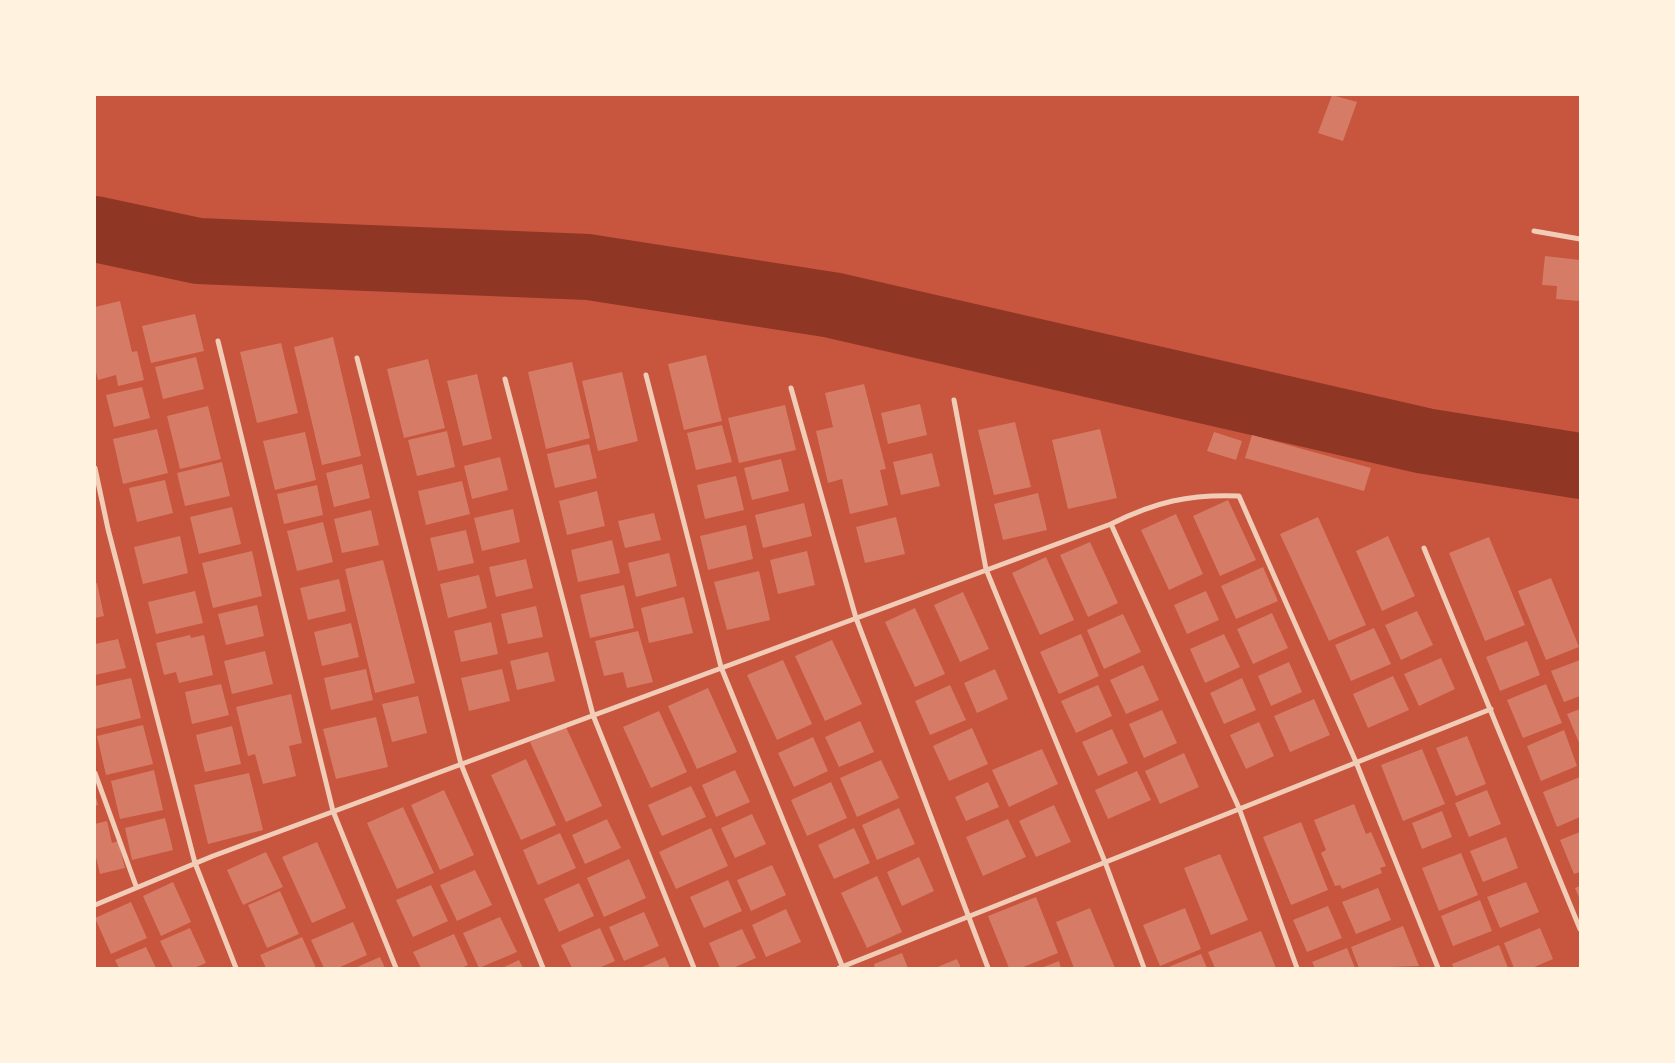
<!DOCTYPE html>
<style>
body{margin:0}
#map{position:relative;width:1675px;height:1063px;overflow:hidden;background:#c8553d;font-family:"Public Sans",sans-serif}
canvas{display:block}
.frame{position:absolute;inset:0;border:96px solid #fff3e0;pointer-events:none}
</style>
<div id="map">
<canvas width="1675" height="1063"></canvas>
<div class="frame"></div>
</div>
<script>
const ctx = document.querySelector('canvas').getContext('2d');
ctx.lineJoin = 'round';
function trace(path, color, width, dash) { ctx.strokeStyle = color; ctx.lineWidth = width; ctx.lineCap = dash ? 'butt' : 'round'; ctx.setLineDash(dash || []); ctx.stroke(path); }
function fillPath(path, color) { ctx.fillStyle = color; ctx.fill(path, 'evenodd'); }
trace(new Path2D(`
 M95,229L198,251L588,267L832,305L1425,441L1580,466`), '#8f3625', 66);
fillPath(new Path2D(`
 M1332,95L1357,102L1343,141L1318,133Z
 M1545,256L1580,260V301L1556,299L1557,286L1542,285Z
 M120,301L132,352L137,351L144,380L118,386L116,375L98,380L95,368V307Z
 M195,314L204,351L151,363L142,326Z
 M333,337L361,456L322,465L294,347Z
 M281,343L298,413L257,423L240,352Z
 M706,355L722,421L684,430L668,364Z
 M196,357L204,389L163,399L155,367Z
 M428,359L445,428L404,438L387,369Z
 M572,362L590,438L546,449L528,372Z
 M622,372L638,441L598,451L582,381Z
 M477,374L492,439L463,446L447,381Z
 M864,384L886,469L880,470L888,505L850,514L842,479L828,483L816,431L833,427L825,393Z
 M142,387L150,418L114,427L106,395Z
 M920,404L927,435L888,444L881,413Z
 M785,405L796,450L739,463L728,418Z
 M208,406L221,459L180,469L167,416Z
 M1015,422L1031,487L994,495L978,430Z
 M722,425L732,462L696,470L687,433Z
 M157,429L168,473L123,484L113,439Z
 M1100,429L1117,498L1068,509L1052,440Z
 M447,431L455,467L417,476L408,440Z
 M305,432L316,480L275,490L263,441Z
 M1214,432L1242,441L1236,460L1207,451Z
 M1252,435L1371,468L1364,491L1245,458Z
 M589,444L597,478L555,488L547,454Z
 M932,453L940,486L901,495L893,462Z
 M500,457L508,490L472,499L464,466Z
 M781,459L789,491L752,500L744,468Z
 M222,462L230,496L185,506L177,473Z
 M362,464L370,498L334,507L326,473Z
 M736,476L744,510L705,519L697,485Z
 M165,480L173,513L137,522L129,488Z
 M462,481L470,514L426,525L418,491Z
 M317,485L323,515L284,524L277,494Z
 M597,491L605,526L567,535L559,501Z
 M1038,493L1047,530L1003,540L994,504Z
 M1228,500L1256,560L1220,576L1193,516Z
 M804,503L812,536L763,548L755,515Z
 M232,507L241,544L199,554L190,517Z
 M513,509L520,542L482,551L474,518Z
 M371,510L379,545L342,553L334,519Z
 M654,513L661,540L625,548L618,521Z
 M1176,514L1203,574L1169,590L1141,530Z
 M896,517L905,554L865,563L856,527Z
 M1318,517L1366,625L1329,641L1280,534Z
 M323,522L333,562L297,571L287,531Z
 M746,525L753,559L708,570L700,536Z
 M466,530L474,563L438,571L430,538Z
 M180,536L188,573L143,584L134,547Z
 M1388,536L1415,596L1382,611L1356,551Z
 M1489,537L1525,625L1485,641L1449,553Z
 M612,540L620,573L578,582L571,550Z
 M1090,542L1118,603L1088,617L1060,555Z
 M252,551L262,596L213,608L202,563Z
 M807,551L815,585L778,594L770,560Z
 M669,553L677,586L636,597L628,563Z
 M1046,557L1074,620L1040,635L1012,573Z
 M526,559L533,588L496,597L489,567Z
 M383,560L415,683L375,693L345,569Z
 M1263,567L1278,601L1236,619L1221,586Z
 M759,571L770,620L727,630L714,582Z
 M479,575L487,608L448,618L440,584Z
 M1551,578L1579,647L1546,660L1518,591Z
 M339,579L346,611L308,620L300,588Z
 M97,583L104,616L95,618V584Z
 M624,585L634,628L590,638L580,595Z
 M195,591L203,623L156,634L148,602Z
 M1206,591L1219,620L1187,634L1174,605Z
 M963,592L989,649L960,662L934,605Z
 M684,597L693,633L649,643L641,608Z
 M257,605L264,636L226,645L218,614Z
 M536,606L543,637L508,644L501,614Z
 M915,608L945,674L915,687L885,622Z
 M1417,611L1433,645L1401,660L1385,625Z
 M1272,613L1288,648L1253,664L1237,629Z
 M1123,614L1141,652L1104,669L1087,630Z
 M491,622L498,654L461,662L454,631Z
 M351,623L359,657L322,666L314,632Z
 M1374,628L1391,664L1351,681L1335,645Z
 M638,631L653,682L627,688L623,672L604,676L595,641Z
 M1081,634L1099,676L1059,694L1040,652Z
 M1224,634L1240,667L1205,683L1190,649Z
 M190,635L191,638L204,635L213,675L179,683L176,672L164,675L156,643Z
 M118,639L126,668L95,675V644Z
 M832,640L862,704L825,721L795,656Z
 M1527,641L1540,675L1500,691L1486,657Z
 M265,651L273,684L232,694L224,661Z
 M548,652L555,681L517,690L510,661Z
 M1441,658L1455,689L1419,706L1404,674Z
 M783,660L812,724L777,740L747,675Z
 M1580,660V696L1564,702L1551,671Z
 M1289,662L1302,692L1271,706L1258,676Z
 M1143,665L1159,700L1126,714L1110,680Z
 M366,669L373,700L331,710L324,678Z
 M502,669L510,701L469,711L461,678Z
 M995,669L1008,699L977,713L964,683Z
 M1393,676L1409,710L1368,728L1353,694Z
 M131,678L141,718L95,729V686Z
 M1242,678L1256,710L1224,724L1210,693Z
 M221,684L229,715L192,724L185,692Z
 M1546,684L1562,723L1523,738L1507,700Z
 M950,685L966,720L930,735L915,701Z
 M1098,685L1112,716L1076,733L1061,701Z
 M708,688L737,752L697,769L668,706Z
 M291,694L302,743L289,746L296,776L263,784L255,754L248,756L236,707Z
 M418,696L427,733L392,742L382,704Z
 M1314,699L1330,735L1290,752L1274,716Z
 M1580,709V745L1567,714Z
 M1162,710L1177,743L1144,758L1129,724Z
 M659,711L687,772L651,788L623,727Z
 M376,717L388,767L336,779L323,729Z
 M860,721L874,752L839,767L825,737Z
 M1259,722L1274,756L1246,769L1230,735Z
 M143,725L153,764L106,775L97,736Z
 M232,726L241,764L205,772L196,735Z
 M566,727L602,806L566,822L530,742Z
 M972,728L988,764L949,781L933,746Z
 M1112,729L1128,763L1098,776L1082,742Z
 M1564,730L1577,766L1541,781L1527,746Z
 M1467,736L1486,784L1456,796L1436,748Z
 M813,737L828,771L794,787L778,753Z
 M1042,749L1058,784L1009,807L992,770Z
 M1422,749L1445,804L1403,821L1381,765Z
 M1184,753L1199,787L1160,804L1145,771Z
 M526,759L556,825L521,840L491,775Z
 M881,760L899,798L857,817L840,778Z
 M154,770L163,810L120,819L111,781Z
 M735,770L750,802L716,817L702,785Z
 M1137,771L1151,800L1108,819L1095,790Z
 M249,773L263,830L208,844L194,785Z
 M1580,777V817L1557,827L1543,792Z
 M831,782L847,818L807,836L791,800Z
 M988,782L999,807L966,821L955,797Z
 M691,786L706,817L662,836L648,805Z
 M444,790L474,855L440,870L411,805Z
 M1487,790L1501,824L1469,837L1455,803Z
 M95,793L98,805L95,806Z
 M1354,804L1366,834L1371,832L1386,866L1380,868L1382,873L1342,889L1340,885L1335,886L1321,853L1326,850L1314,820Z
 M1054,805L1071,842L1036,857L1019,821Z
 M403,807L434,873L397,889L367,823Z
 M899,808L915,844L877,860L862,825Z
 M1442,811L1452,837L1422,849L1412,823Z
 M752,814L766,844L735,858L721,828Z
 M165,818L173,850L132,860L125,828Z
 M607,819L621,848L585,864L572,835Z
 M1008,819L1026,857L983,876L966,837Z
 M107,821L112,843L118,841L125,868L100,874L95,853V824Z
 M1301,822L1328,890L1291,905L1263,837Z
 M711,828L728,866L676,889L659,852Z
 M854,828L870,863L834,879L818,845Z
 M1580,832V872L1574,874L1560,840Z
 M560,833L576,868L538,885L523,850Z
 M1506,837L1518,868L1483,882L1470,851Z
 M317,842L346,908L312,923L282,857Z
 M266,852L283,887L243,905L227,870Z
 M1461,853L1478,895L1439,911L1422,868Z
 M1220,854L1248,920L1211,935L1184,868Z
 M919,857L934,891L902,906L887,872Z
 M629,859L646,898L604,917L587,878Z
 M772,865L786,895L751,911L737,880Z
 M475,870L492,905L457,921L440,885Z
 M877,876L902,932L867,948L841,893Z
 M728,880L742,911L704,928L690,897Z
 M173,882L191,922L161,936L143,896Z
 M1526,882L1539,912L1500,928L1487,897Z
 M579,883L594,916L559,932L544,899Z
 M431,885L448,921L413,937L396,900Z
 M1580,886V900L1575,888Z
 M1378,888L1391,920L1356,934L1342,902Z
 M280,891L299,934L267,948L248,905Z
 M1036,897L1058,953L1021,968H1009L988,916Z
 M1480,900L1492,931L1453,946L1441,916Z
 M131,902L147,938L111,954L95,918Z
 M1328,906L1342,938L1307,952L1293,920Z
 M1090,908L1115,968H1074L1056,922Z
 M1185,908L1201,949L1160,966L1143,925Z
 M786,909L801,942L766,957L752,925Z
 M644,912L659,946L624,961L609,927Z
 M500,917L517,952L479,968L463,933Z
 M353,922L367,955L338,968H324L311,940Z
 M1403,926L1419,966L1359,968L1351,947Z
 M190,928L206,963L194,968H173L160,941Z
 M600,928L615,961L599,968H572L561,945Z
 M1540,928L1553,959L1532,968H1514L1504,943Z
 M742,929L756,958L733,968H720L709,943Z
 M1261,931L1276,968H1215L1208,952Z
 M454,934L468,965L461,968H421L413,952Z
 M302,937L316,968H266L260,955Z
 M1499,945L1508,968H1454L1452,964Z
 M146,947L156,968H119L115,960Z
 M1347,948L1355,968H1315L1312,962Z
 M902,953L908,968H875L874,964Z
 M1201,954L1207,968H1166Z
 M380,957L385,968H355Z
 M665,957L670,968H640Z
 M957,959L961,968H935Z
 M519,960L523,968H502Z
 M1059,961L1061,968H1041Z`), '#d67c66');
trace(new Path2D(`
 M1534,231L1580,239
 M218,341L333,811L396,968
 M357,358L461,764L543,968
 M646,375L721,667L843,968
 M505,379L593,715L694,968
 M791,388L856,618L988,968
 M954,400L986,569L1105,862L1144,968
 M95,468L108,529L195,863L236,968
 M1111,524C1155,502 1189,494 1239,496L1356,762L1438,968
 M1424,548L1580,929
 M95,773L136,886
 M95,905L213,856L1111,524L1239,808L1297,968
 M839,968L1491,709`), '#f1ccb7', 5);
</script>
